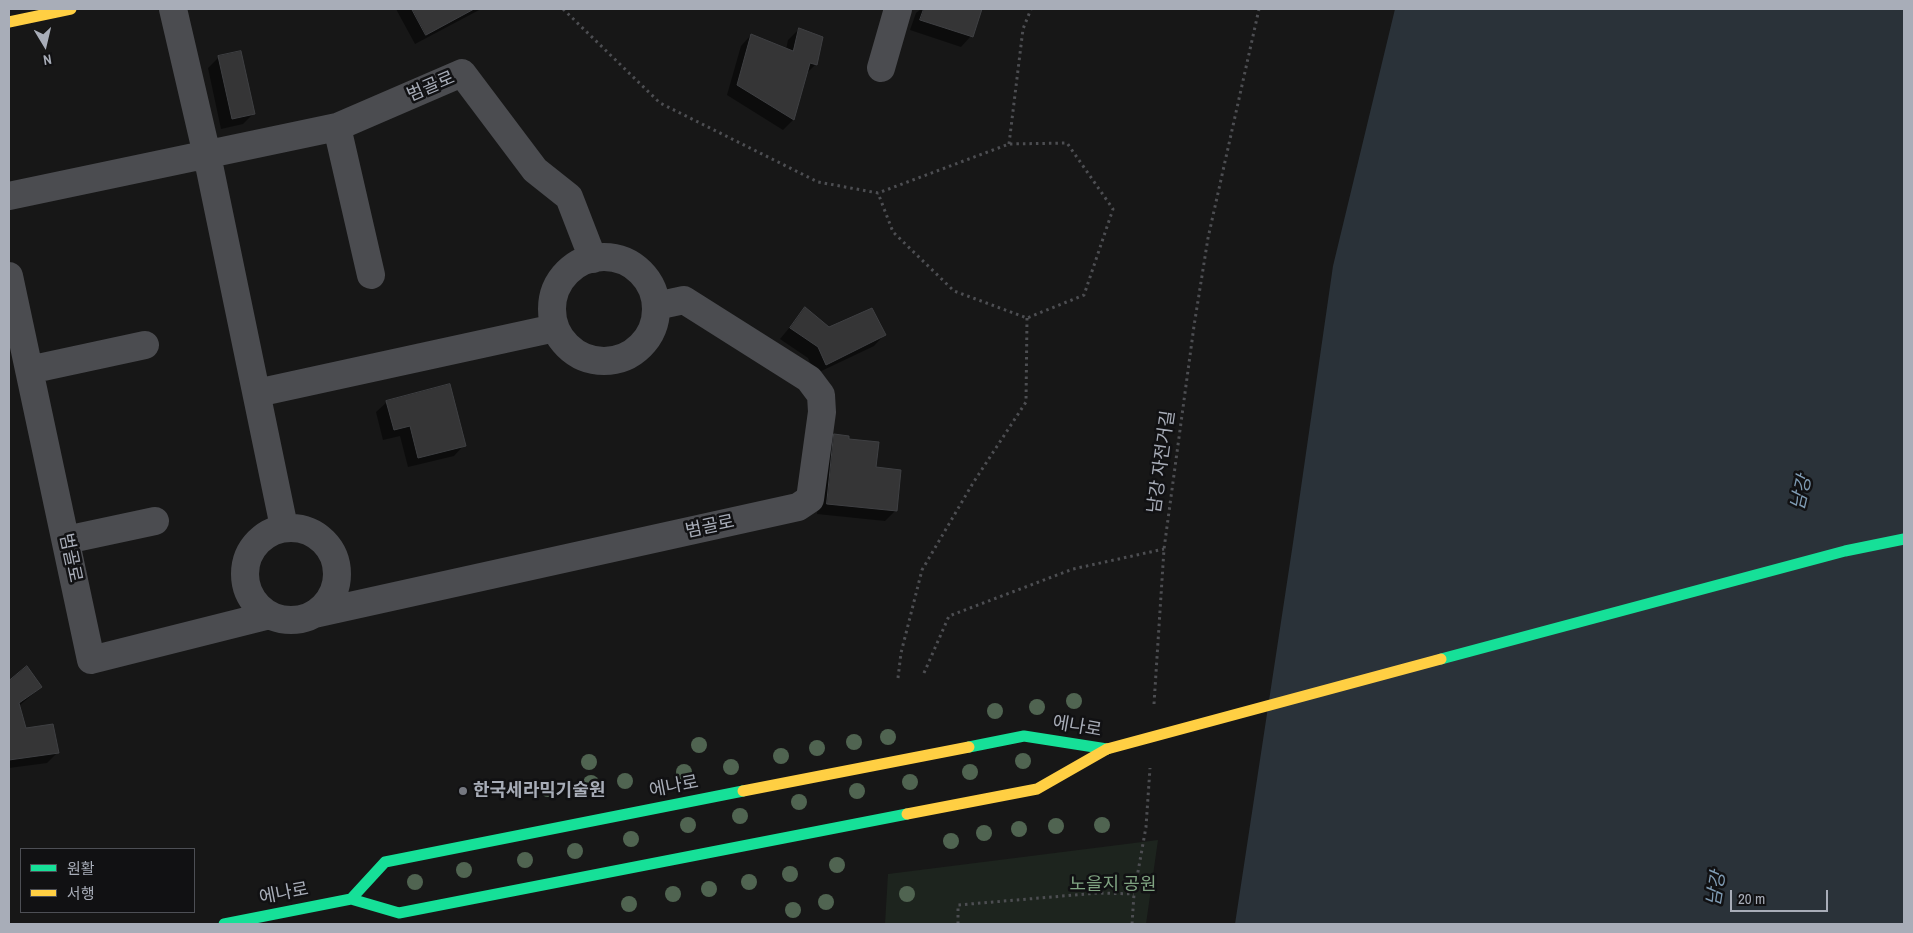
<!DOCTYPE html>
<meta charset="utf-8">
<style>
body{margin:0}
#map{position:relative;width:1913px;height:933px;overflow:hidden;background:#171717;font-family:"Archivo Narrow","Noto Sans KR",sans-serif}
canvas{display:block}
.frame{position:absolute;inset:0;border:10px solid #a8adb8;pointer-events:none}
.legend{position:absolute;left:20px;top:848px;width:175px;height:65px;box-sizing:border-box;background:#111113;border:1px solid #4d4f55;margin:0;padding:6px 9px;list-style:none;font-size:15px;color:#a8adb8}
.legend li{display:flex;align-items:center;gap:10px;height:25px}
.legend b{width:25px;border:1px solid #4d4f55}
.north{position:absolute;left:20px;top:20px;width:50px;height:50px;-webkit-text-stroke:4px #111113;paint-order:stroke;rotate:171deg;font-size:14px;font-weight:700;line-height:20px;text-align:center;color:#a8adb8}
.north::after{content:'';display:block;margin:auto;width:18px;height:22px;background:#a8adb8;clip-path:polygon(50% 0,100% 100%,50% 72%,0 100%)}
.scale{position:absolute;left:1730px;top:890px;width:98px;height:22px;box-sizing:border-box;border:2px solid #a8adb8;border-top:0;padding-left:6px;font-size:15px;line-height:18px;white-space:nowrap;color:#a8adb8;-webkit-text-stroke:4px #111113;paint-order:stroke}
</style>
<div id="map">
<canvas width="1913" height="933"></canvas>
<div class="frame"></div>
<ul class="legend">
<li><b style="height:6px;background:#16e098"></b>원활</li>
<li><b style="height:6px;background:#ffcf43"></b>서행</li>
</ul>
<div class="north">N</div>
<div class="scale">20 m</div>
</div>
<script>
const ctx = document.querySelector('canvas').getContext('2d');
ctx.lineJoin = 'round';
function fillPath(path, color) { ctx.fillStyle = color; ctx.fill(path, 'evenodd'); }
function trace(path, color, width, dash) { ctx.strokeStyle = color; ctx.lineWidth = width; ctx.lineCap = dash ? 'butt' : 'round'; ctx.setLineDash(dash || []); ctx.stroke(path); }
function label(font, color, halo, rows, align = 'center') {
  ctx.font = font + ' "Archivo Narrow","Noto Sans KR",sans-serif'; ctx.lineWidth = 5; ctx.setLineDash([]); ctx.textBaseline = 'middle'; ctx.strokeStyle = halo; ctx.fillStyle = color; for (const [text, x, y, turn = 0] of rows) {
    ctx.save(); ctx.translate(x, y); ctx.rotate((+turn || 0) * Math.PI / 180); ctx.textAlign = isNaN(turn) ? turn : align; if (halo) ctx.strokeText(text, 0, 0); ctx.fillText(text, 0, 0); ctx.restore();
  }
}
fillPath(new Path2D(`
 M1158,840L1146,924H885L888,874Z`), '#1d241e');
fillPath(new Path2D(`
 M1395,9H1904V924H1235L1293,543L1333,266Z`), '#2a3239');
fillPath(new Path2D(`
 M396,9H481L415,44Z
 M921,9H981L971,36L961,47L910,30L916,13Z
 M799,29L816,64L805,75L793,120L783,130L727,95L741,46L751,35L786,50L788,40Z
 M219,57L254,113L243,124L221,129L208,68Z
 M805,309L829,328L884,335L874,346L815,374L808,358L780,339Z
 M387,402L464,445L454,456L408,467L400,436L383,440L376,412Z
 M835,436L874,469L895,511L885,521L817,514L824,446Z
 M27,668L41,687L19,706L25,730L58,752L47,763L9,768V683Z`), '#0007');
const building = new Path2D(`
 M412,9H474L426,35Z
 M924,9H982L973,37L920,20Z
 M799,28L823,37L817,65L810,63L794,120L737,85L751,34L793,51Z
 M241,51L255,114L232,119L218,56Z
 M805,307L829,327L872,308L886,335L826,365L818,347L790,328Z
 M450,384L466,446L418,458L410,426L394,430L386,401Z
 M834,434L849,436V439L879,442L876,467L901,470L897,511L827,504Z
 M27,666L42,687L19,703L26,728L53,724L59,753L9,760V681Z`);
fillPath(building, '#353536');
trace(building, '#3f4043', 1);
trace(new Path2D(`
 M563,9L660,103L818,182L878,193L1009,144L1067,143L1113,209L1084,295L1027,318L954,291L893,232L878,193
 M1009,144L1023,29L1031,9
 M924,673L949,616L1073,569L1164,549
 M898,678L901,653L922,570L973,483L1026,402L1027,318
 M1154,704L1164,549L1194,326L1208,238L1259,9
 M958,924V905L1098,893L1134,894
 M1132,924L1134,894L1146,827L1150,768`), '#4d4e52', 3, [2.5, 4]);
trace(new Path2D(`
 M173,9L207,155L284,527
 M881,68L898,9
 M337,127L371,275
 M9,196L337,127L462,73L535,170L569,197L593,259
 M552 309a52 52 0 1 1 104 0a52 52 0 1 1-104 0Z
 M9,276L91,660L270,615
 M29,370L145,345
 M257,393L555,328
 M245 574a46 46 0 1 1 92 0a46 46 0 1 1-92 0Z
 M66,540L155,521
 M314,614L798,507L810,499L822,412L821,395L809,379L684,300L656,306`), '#4b4c50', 28);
trace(new Path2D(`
 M969,747L1024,736L1107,749
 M351,899L385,862L743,791
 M224,924L351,899L399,913L907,814`), '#16e098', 11);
trace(new Path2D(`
 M9,22L71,9
 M743,791L969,747
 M907,814L1037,789L1107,749`), '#ffcf43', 11);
trace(new Path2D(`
 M1441,659L1845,551L1904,539`), '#16e098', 11);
trace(new Path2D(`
 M1107,749L1441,659`), '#ffcf43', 11);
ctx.fillStyle = '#506451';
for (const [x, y] of [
 [1074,701],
 [1037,707],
 [995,711],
 [888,737],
 [854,742],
 [699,745],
 [817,748],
 [781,756],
 [1023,761],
 [589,762],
 [731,767],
 [684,772],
 [970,772],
 [625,781],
 [910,782],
 [591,783],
 [548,789],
 [857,791],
 [799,802],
 [740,816],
 [688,825],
 [1102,825],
 [1056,826],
 [1019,829],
 [984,833],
 [631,839],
 [951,841],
 [575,851],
 [525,860],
 [837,865],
 [464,870],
 [790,874],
 [415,882],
 [749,882],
 [709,889],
 [673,894],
 [907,894],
 [826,902],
 [629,904],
 [793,910]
]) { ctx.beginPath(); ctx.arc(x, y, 8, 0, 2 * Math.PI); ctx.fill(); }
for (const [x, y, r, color] of [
 [463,791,5,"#757880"]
]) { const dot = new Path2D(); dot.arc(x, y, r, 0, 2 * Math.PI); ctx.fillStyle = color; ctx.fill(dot); trace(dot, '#111113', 2); }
label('18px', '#a8adb8', '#111113', [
 ["범골로",431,87,-23],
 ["남강 자전거길",1162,462,-82],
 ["범골로",710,527,-12],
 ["범골로",70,558,78],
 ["에나로",1077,727,10],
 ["에나로",674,787,-11],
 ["에나로",284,894,-11]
]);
label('bold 18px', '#a8adb8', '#111113', [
 ["한국세라믹기술원",473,791]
], 'left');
label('18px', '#7fa381', '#111113', [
 ["노을지 공원",1113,885]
]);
label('italic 19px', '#7f9bb3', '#111113', [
 ["남강",1802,493,-77],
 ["남강",1717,889,-81]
]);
</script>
